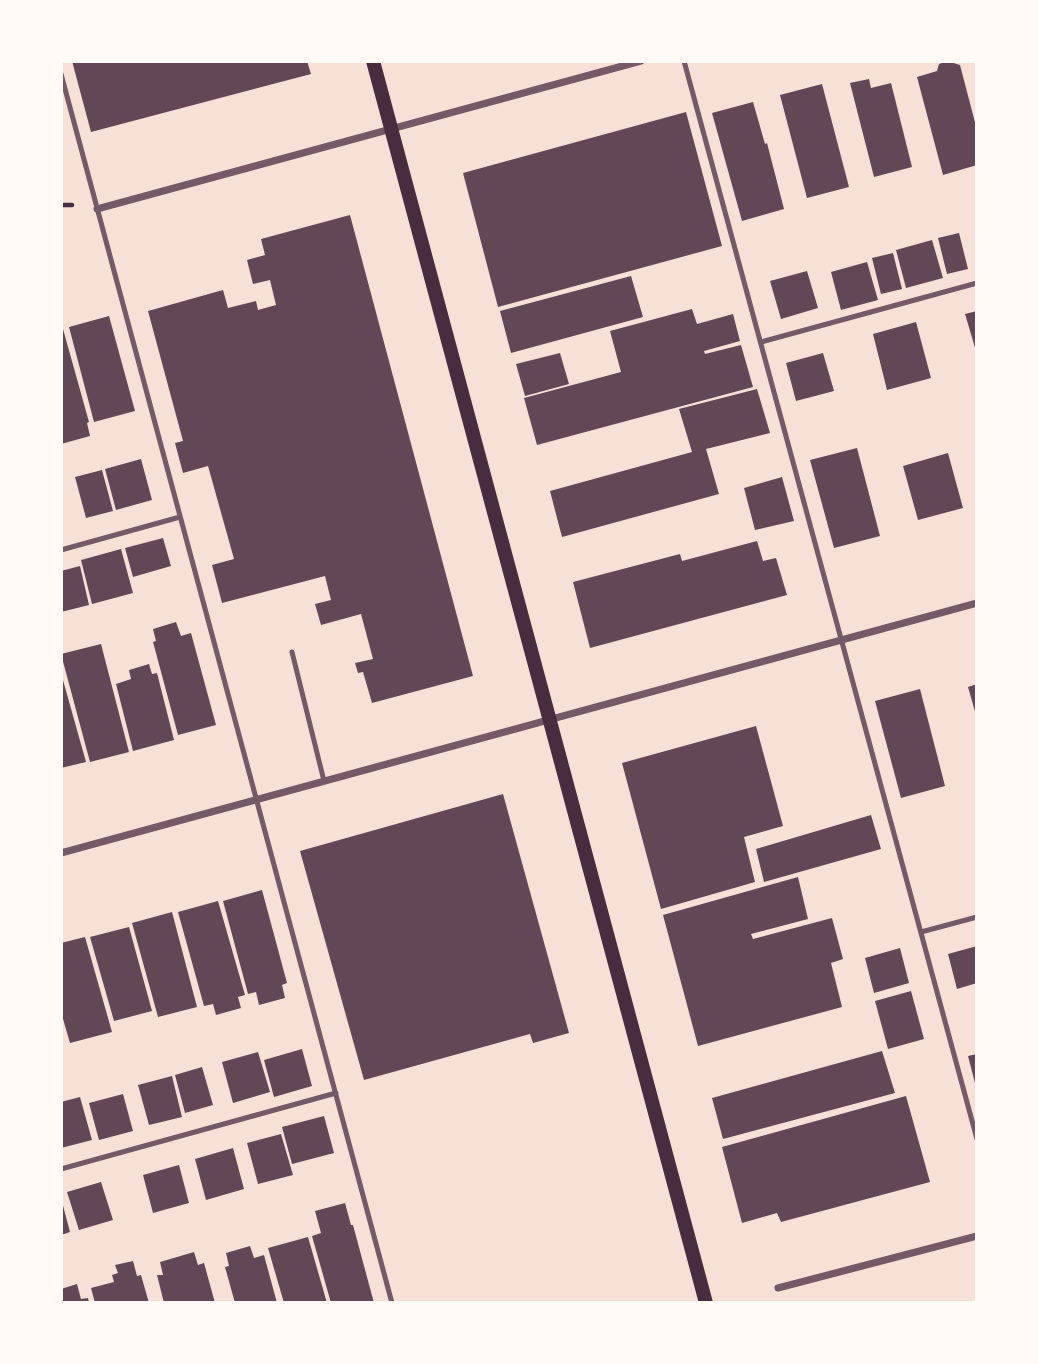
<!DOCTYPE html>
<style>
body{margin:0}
#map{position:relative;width:1038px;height:1364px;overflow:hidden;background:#f7e1d7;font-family:"Golos Text",sans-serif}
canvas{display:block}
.frame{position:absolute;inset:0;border:63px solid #fffaf5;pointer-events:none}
</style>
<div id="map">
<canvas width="1038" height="1364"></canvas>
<div class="frame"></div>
</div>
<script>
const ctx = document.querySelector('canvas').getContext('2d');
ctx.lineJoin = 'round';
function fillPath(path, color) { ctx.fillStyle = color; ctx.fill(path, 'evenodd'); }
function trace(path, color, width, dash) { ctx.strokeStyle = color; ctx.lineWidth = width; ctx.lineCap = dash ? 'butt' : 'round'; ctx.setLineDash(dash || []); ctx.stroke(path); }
fillPath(new Path2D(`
 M72,61H307L311,74L91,132Z
 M947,61L960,65L977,130V165L943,175L917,77L937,71L939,64Z
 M869,79L871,88L891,83L912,167L874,177L850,83Z
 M822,84L849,187L807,198L780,95Z
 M753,102L765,144L767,143L784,209L742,221L712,113Z
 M686,112L722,246L498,307L463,173Z
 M350,215L473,676L372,703L363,672L358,673L355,663L373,659L361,614L321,625L315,604L331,600L325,576L222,603L212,565L234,559L208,466L183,473L175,443L183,441L148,311L223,290L228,308L256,301L258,310L276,305L270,280L253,284L247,260L265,255L261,239Z
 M959,233L968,269L947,274L938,238Z
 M932,240L943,278L906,288L896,250Z
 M893,253L902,289L881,294L872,258Z
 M867,262L878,300L841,310L831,272Z
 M807,271L818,308L781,319L770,281Z
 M631,276L643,317L511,353L500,311Z
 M692,309L697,324L733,314L740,341L704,351L705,354L741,345L753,387L537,445L524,398L621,372L610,331Z
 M977,311V351H976L965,314Z
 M109,316L135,411L94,422L69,327Z
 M916,322L931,378L887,390L873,334Z
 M61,329H63L89,422L87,423L90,436L61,444Z
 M560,353L569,384L525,396L516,364Z
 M823,353L834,391L796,401L786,363Z
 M757,389L770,433L706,449L719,494L562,537L550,491L692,452L679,409Z
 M857,448L880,536L834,548L810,460Z
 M948,453L963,508L918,520L903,466Z
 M141,459L152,500L116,510L105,469Z
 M102,470L113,511L86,518L75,477Z
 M782,477L794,521L755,530L744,488Z
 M163,538L171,566L133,577L125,548Z
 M757,541L763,561L776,558L787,595L590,648L573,582L680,554L682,561Z
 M121,549L133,593L92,604L81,560Z
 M80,566L89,605L61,612V571Z
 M176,622L181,636L191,633L216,725L178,735L153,642L156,641L153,629Z
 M101,644L129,752L90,762L61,654Z
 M149,664L152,674L157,673L174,740L133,751L116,684L131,679L129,670Z
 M61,673L86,762L61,768Z
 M977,684V714L976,715L968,687Z
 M920,689L945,786L901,798L875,701Z
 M756,726L783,826L744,837L755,882L661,909L622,763Z
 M503,794L569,1033L533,1043L530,1034L364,1080L300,851Z
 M871,815L881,849L764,882L756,849Z
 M798,877L808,919L751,934L753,939L832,918L843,959L831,963L842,1007L698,1046L663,915Z
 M262,890L287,983L282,985L285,998L259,1005L256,992L248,994L223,901Z
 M218,901L245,995L238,997L241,1008L216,1015L213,1004L204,1006L178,912Z
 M172,912L197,1007L158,1017L132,923Z
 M129,927L152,1011L114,1021L90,937Z
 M85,937L112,1032L70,1043L61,1012V943Z
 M977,946V983L957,989L948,954Z
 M900,948L909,983L874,993L865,958Z
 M911,991L924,1039L888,1049L875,1001Z
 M302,1049L312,1086L274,1097L264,1060Z
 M882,1051L895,1093L723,1139L712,1098Z
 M258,1052L270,1092L233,1103L222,1062Z
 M977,1054V1086L976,1087L968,1056Z
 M202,1067L213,1105L185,1113L175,1075Z
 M172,1076L182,1117L149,1125L138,1085Z
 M123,1094L133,1131L99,1140L89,1103Z
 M906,1096L930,1182L781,1222L777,1213L742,1223L722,1147Z
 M80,1097L92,1140L61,1148V1102Z
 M324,1116L334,1153L292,1164L282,1127Z
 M281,1134L293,1175L258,1184L247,1143Z
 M233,1148L244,1189L206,1200L195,1159Z
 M179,1165L189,1203L153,1213L143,1175Z
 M101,1182L113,1220L79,1230L67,1192Z
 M61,1198L70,1232L61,1235Z
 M345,1203L351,1225H353L374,1303H331L312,1236L321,1233L315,1211Z
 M308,1237L327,1303H284L268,1248Z
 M250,1246L254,1258L264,1255L277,1303H235L225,1267L229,1266L226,1253Z
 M194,1252L198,1265L204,1263L215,1303H164L157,1275H163L160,1262Z
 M133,1261L137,1276L141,1275L149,1303H95L91,1288L114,1282L112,1275L118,1273L115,1265Z
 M77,1284L81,1299L88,1298L89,1303H61V1289Z`), '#644757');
trace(new Path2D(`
 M61,205H72`), '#4a2c40', 4.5);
trace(new Path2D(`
 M684,61L977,1139
 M61,74L392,1303
 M761,342L977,283
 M61,550L180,517
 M292,652L324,781
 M921,932L977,917
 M61,1169L336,1093`), '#755966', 5);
trace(new Path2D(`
 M97,209L641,61
 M61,853L977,603
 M778,1288L977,1236`), '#755966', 7);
trace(new Path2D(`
 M373,61L706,1303`), '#4a2c40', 14);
</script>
